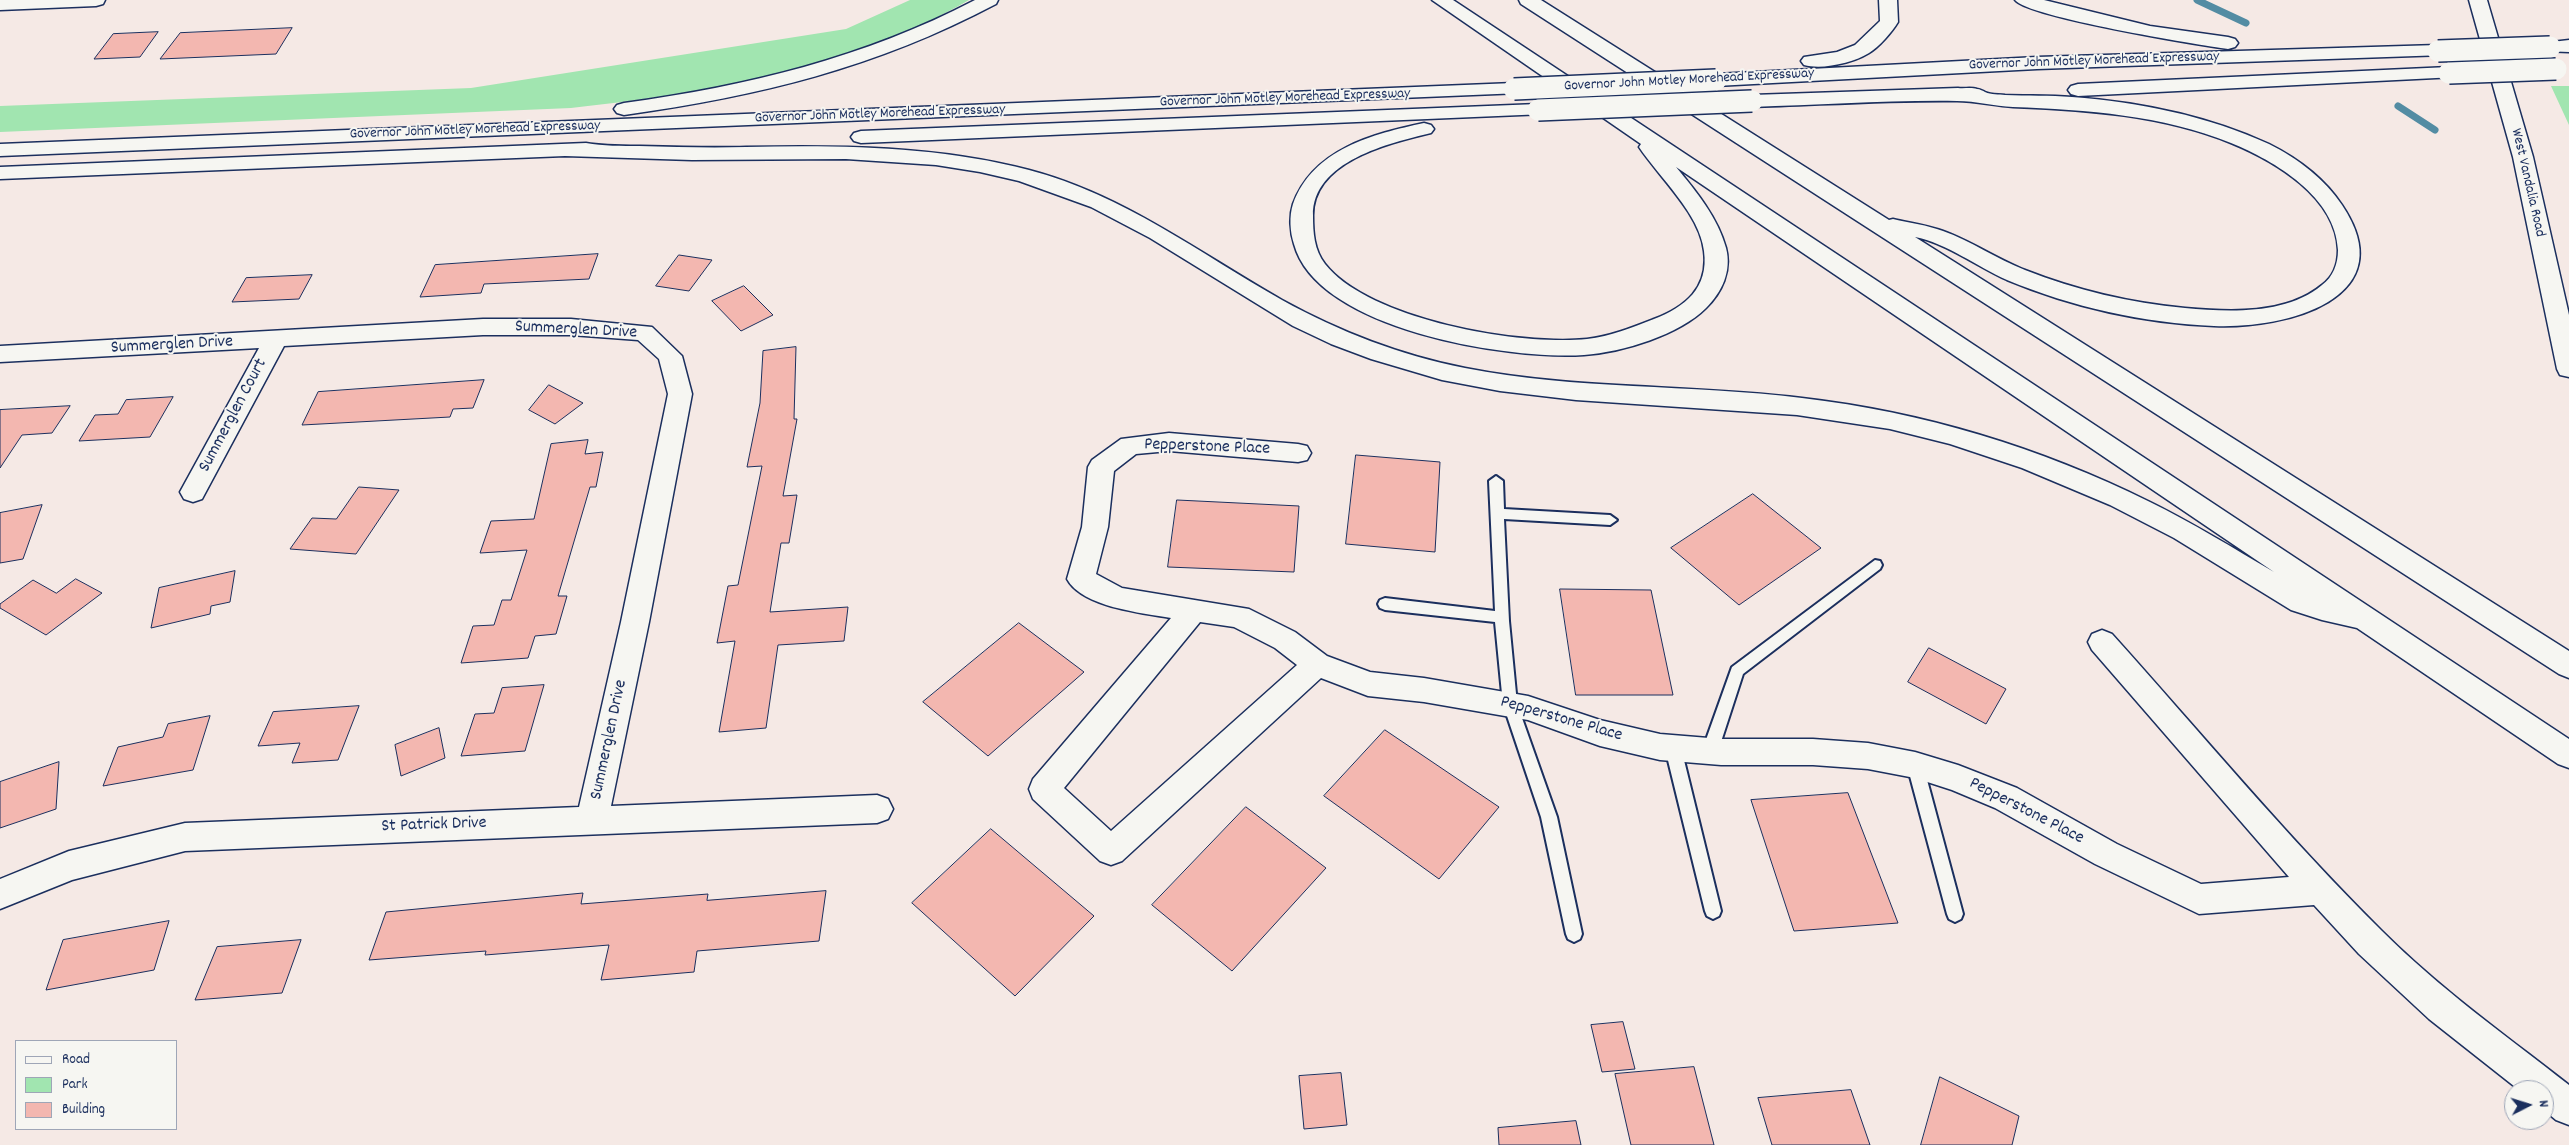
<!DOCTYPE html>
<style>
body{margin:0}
#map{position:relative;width:2569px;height:1145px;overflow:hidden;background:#f5e9e5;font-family:Dekko,sans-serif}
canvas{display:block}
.legend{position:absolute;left:15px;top:1040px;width:162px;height:90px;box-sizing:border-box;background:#f6f6f2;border:1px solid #9ea6b7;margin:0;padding:6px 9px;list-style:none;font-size:15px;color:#1b2f5e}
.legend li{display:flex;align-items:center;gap:10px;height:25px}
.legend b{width:25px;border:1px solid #9ea6b7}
.north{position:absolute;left:2504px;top:1080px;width:50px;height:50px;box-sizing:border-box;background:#f6f6f2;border:1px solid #9ea6b7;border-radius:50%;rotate:85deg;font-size:14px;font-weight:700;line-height:20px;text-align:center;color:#1b2f5e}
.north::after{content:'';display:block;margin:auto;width:18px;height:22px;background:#1b2f5e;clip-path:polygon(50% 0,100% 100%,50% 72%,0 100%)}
</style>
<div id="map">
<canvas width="2569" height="1145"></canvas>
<ul class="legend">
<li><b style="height:6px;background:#f6f6f2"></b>Road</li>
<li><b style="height:14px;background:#a1e5b0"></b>Park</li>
<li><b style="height:14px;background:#f3b7b0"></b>Building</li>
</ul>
<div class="north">N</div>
</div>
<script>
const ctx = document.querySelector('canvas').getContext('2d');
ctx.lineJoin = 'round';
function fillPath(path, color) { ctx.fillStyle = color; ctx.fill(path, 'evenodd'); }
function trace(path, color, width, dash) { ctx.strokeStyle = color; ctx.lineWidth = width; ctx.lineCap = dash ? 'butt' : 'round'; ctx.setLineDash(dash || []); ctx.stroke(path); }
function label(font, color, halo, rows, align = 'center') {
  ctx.font = font + ' Dekko,sans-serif'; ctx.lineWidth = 4; ctx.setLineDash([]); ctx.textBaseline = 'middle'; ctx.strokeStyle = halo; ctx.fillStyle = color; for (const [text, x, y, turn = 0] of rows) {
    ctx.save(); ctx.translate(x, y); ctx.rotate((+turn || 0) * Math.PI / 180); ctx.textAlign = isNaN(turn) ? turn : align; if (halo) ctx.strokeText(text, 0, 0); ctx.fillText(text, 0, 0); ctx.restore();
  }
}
fillPath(new Path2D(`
 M910,0H969C849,70 707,93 571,108L0,132V106L471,88L846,29Z
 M2551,86H2569V125Z`), '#a1e5b0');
trace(new Path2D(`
 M2197,0L2246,23
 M2398,106L2435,130`), '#538ca3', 7);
const building = new Path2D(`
 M292,28L276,54L160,59L180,33Z
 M158,32L140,57L94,59L113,34Z
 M598,254L589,279L484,284L481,293L420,297L435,265Z
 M679,255L712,260L689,291L656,286Z
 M312,275L299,299L232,302L246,278Z
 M744,286L773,315L741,331L712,301Z
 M796,347L794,419H797L783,496L797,495L789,543H781L770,612L848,607L844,641L778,645L766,728L719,732L735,641L717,643L728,586L738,585L762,466L747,467L760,403L763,351Z
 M484,380L473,408L453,409L450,417L302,425L318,392Z
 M549,385L583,403L555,424L529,410Z
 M173,397L150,437L79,441L95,415L118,414L126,400Z
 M70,406L52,433L22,435L0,468V410Z
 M588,440L585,454L603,452L596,487H590L558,596H567L556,634L535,636L528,658L461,663L473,626L494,625L502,600H511L527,550L480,553L491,521L534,519L551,444Z
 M1356,455L1440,462L1435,552L1346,544Z
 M359,487L399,490L356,554L290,549L312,518L336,519Z
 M1753,494L1821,548L1739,605L1671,548Z
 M1177,500L1299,506L1294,572L1168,567Z
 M42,505L23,559L0,563V513Z
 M235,571L230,602L211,606L210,614L151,628L159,588Z
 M76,579L102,593L46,635L0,608V604L33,580L56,593Z
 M1560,589L1651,590L1673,695H1576Z
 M1019,623L1084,672L988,756L923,702Z
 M1929,648L2006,689L1986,724L1908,682Z
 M544,685L525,751L461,756L475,714L494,713L502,688Z
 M359,706L338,760L292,763L300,743L258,746L273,712Z
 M210,716L193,770L103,786L118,747L163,737L168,724Z
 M439,728L445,758L401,776L395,745Z
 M1385,730L1499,807L1439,879L1324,796Z
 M59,762L56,809L0,828V782Z
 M1848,793L1898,923L1794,931L1751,800Z
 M1246,807L1326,868L1232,971L1152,905Z
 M991,829L1094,916L1015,996L912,903Z
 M826,891L819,941L697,951L694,972L601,980L609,945L485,955L486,951L369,960L386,912L583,893L581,904L708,894L707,900Z
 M169,921L154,970L46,990L63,940Z
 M301,940L282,993L195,1000L217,947Z
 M1623,1022L1635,1069L1602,1072L1591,1025Z
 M1694,1067L1714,1145H1631L1615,1074Z
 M1341,1073L1347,1125L1304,1129L1299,1076Z
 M1940,1077L2019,1116L2012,1145H1921Z
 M1851,1090L1870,1145H1772L1758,1098Z
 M1576,1121L1581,1145H1499L1498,1128Z`);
fillPath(building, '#f3b7b0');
trace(building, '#1b2f5e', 1);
const service = new Path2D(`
 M1496,476L1503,481L1504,509L1610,515L1617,520L1610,525L1504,519L1509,621L1517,704L1557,817L1582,934L1580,939L1574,942L1568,939L1566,934L1541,817L1503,704L1495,622L1385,610L1380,608L1378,604L1380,600L1385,598L1495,611L1489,481Z
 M1875,560L1880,561L1882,565L1880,569L1743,674L1718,751L1715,756L1710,757L1705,756L1702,751L1732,667Z
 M1673,742L1678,743L1681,748L1721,911L1719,916L1713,919L1707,916L1705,911L1665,748L1668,743Z
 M1915,758L1920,760L1923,765L1963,914L1961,919L1955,922L1949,919L1947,914L1907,765L1910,760Z`);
const minor = new Path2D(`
 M0,0H105L103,4L96,6L0,10Z
 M483,319H571L652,327L682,356L692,394L649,622L611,806L877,795L888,799L893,809L888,819L877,823L185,851L72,880L0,909V879L69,851L185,823L579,807L621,622L668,394L659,359L638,340L571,335H483L284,346L202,499L193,502L184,499L180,492L259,348L0,362V346Z
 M1169,433L1298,444L1307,446L1311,453L1307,460L1298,462L1169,451L1136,454L1114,471L1108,527L1096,574L1122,588L1249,609L1295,632L1327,656L1370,672L1424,678L1528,696L1600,720L1660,734L1721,739H1813L1868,743L1915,752L1958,765L2017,788L2117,844L2201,884L2289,877L2092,650L2088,642L2092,634L2102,630L2112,634C2201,733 2287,837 2382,931C2439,988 2505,1035 2569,1085V1125L2556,1120L2544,1110V1090H2519L2429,1019L2359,954L2314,905L2199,914L2095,864L1995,808L1952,790L1915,778L1868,769L1813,765H1721L1660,760L1600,746L1528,720L1424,702L1368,696L1321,678L1122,861L1111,865L1100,861L1033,799L1029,789L1033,779L1171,618C1142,613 1082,607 1067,579L1082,527L1088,467L1092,460L1121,439ZM1200,622L1234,627L1275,648L1297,665L1111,831L1064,788Z`);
const secondary = new Path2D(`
 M2469,0H2487L2533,157L2569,315V377L2560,375L2557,369L2513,157Z`);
const motorway = new Path2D(`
 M975,0H998L996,4C875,68 759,96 624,115L617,113L614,109L617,105L624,103C747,86 864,58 975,0Z
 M1432,0H1453L2569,739V768L2558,764L2357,628L2322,620L2291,610L2174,538L2110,505L2022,468L1950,444L1890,429L1797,415L1576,400L1500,391L1442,380L1371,359L1331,344L1293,326L1150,238L1091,207L1019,181L980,172L936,165L846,159L692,160L565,156L0,179V167L586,143C603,146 622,146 639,146C675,147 710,148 746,147C841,145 937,146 1029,170C1124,195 1199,253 1282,300C1340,332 1400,355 1465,368C1576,390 1690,384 1802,398C1923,412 2041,448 2150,502C2193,523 2233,548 2274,572L1676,167C1696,191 1718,218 1726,248C1732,271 1722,292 1706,308C1679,335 1623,352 1584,355C1509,360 1317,330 1294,244C1290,232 1289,216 1293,204C1313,149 1373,134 1424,123L1431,125L1434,129L1431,133C1390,143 1312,161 1313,216C1313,232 1314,250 1325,264C1369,320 1520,346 1587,339C1611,336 1631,328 1654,319C1685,307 1709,288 1704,251C1700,214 1659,177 1639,147L1641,144Z
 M1519,0H1541L1889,220L1893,219C1910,223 1927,225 1943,231C1971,241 1997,259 2025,270C2076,290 2130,303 2185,308C2229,312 2286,315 2322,285C2333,277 2338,264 2338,250C2336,197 2275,161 2231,143C2161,115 2088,110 2013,107C1994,106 1976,101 1957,101C1889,100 1820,105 1752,107L1745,105L1742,101L1745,97L1752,95L1958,88C1964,89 1971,87 1977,89C1980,89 1983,91 1985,92C1991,95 1999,94 2005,95C2027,96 2050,95 2072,97C2139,102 2208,116 2269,144C2297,158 2325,179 2342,205C2405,299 2285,329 2214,326C2144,323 2072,307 2007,280C1978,267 1946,243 1915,237L2569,651V678L2559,674L1521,4Z
 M1879,0H1897L1898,22C1892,32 1879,47 1869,53C1853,63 1822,70 1804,65L1801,61L1804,57L1837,52L1855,45L1880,21Z
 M2015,0H2044L2150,26L2228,37L2235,39L2238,43L2235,47L2228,49C2199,45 2027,17 2015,0Z
 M2569,40V52L2543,51L2540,47L2543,43Z
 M2438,45L2445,47L2448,51L2445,55L2037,69L1716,86L1709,84L1706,80L1709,76L1716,74L2037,57Z
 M2449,67L2456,69L2459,73L2456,77L2078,96L2071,94L2068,90L2071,86L2078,84Z
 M1514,83L1521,85L1524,89L1521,93L0,156V144Z
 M1538,104L1545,106L1548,110L1545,114L861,143L854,141L851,137L854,133L861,131Z`);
trace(service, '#1b2f5e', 4);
trace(minor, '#1b2f5e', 3);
trace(secondary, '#1b2f5e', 3);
trace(motorway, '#1b2f5e', 3);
fillPath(service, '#f6f6f2');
fillPath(minor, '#f6f6f2');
fillPath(secondary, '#f6f6f2');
fillPath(motorway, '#f6f6f2');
const motorwayBridge = new Path2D(`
 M2438,51L2550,47
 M2449,73L2556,69
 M1514,89L1716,80
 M1538,110L1752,101`);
trace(motorwayBridge, '#1b2f5e', 24, []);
trace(motorwayBridge, '#f6f6f2', 21);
label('15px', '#1b2f5e', '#f6f6f2', [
 ["Governor John Motley Morehead Expressway",2094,62,-2],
 ["Governor John Motley Morehead Expressway",1689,81,-3],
 ["Governor John Motley Morehead Expressway",1285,99,-2],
 ["Governor John Motley Morehead Expressway",880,115,-2],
 ["Governor John Motley Morehead Expressway",475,131,-2],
 ["West Vandalia Road",2527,183,77]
]);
label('18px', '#1b2f5e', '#f6f6f2', [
 ["Summerglen Drive",576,331,3],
 ["Summerglen Drive",172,346,-3],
 ["Summerglen Court",234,416,-62],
 ["Pepperstone Place",1207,448,2],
 ["Pepperstone Place",1561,720,16],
 ["Summerglen Drive",610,740,-78],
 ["Pepperstone Place",2026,812,27],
 ["St Patrick Drive",434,826,-2]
]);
</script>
